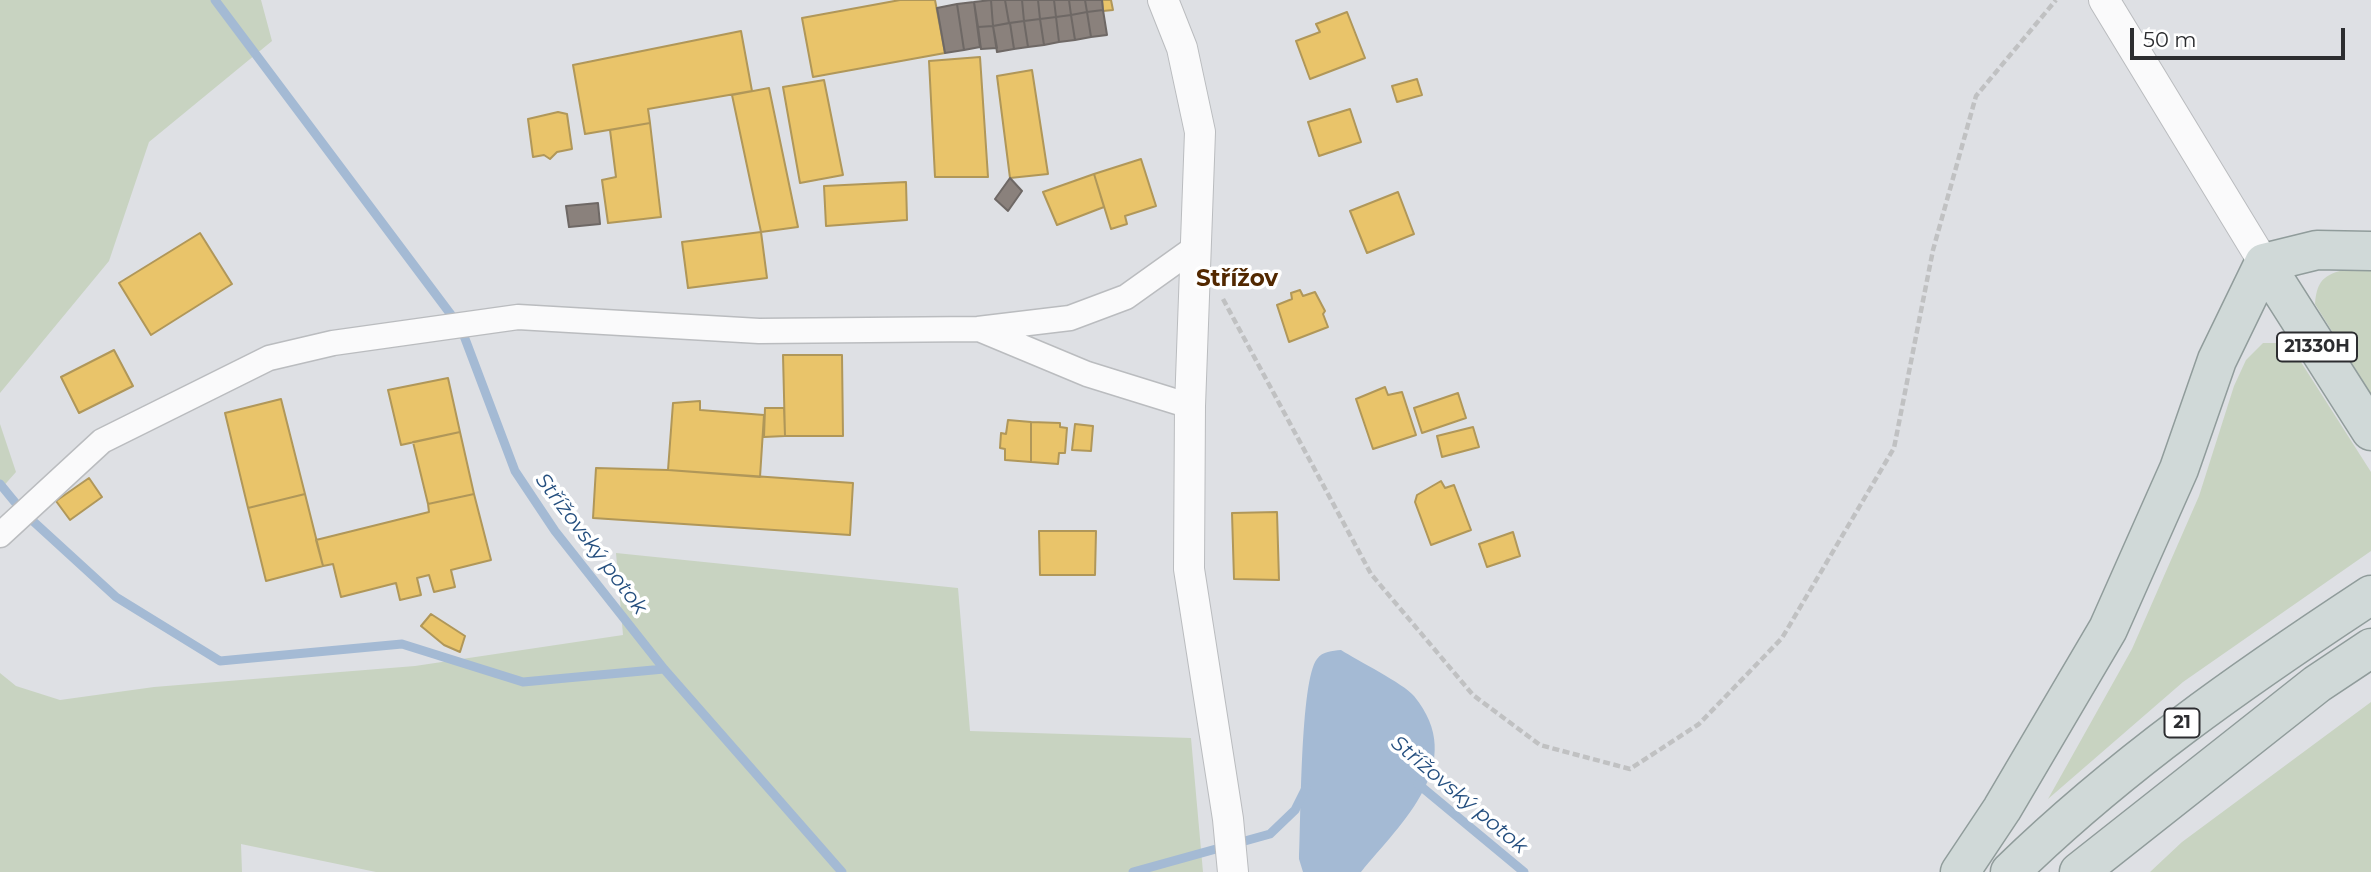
<!DOCTYPE html>
<meta charset="utf-8">
<style>
body{margin:0}
#map{position:relative;width:2371px;height:872px;overflow:hidden;background:#dee0e4;font-family:Montserrat,sans-serif}
canvas{display:block}
.scale{position:absolute;left:2130px;top:28px;width:215px;height:32px;box-sizing:border-box;border:4px solid #2c2d30;border-top:0;padding-left:9px;font-size:21px;line-height:24px;white-space:nowrap;color:#2c2d30;-webkit-text-stroke:5px #fff;paint-order:stroke}
</style>
<div id="map">
<canvas width="2371" height="872"></canvas>
<div class="scale">50 m</div>
</div>
<script>
const ctx = document.querySelector('canvas').getContext('2d');
ctx.lineJoin = 'round';
function fillPath(path, color) { ctx.fillStyle = color; ctx.fill(path, 'evenodd'); }
function trace(path, color, width, dash) { ctx.strokeStyle = color; ctx.lineWidth = width; ctx.lineCap = dash ? 'butt' : 'round'; ctx.setLineDash(dash || []); ctx.stroke(path); }
function label(font, color, halo, rows, align = 'center') {
  ctx.font = font + ' Montserrat,sans-serif'; ctx.lineWidth = 7; ctx.setLineDash([]); ctx.textBaseline = 'middle'; ctx.strokeStyle = halo; ctx.fillStyle = color; for (const [text, x, y, turn = 0] of rows) {
    ctx.save(); ctx.translate(x, y); ctx.rotate((+turn || 0) * Math.PI / 180); ctx.textAlign = isNaN(turn) ? turn : align; if (halo) ctx.strokeText(text, 0, 0); ctx.fillText(text, 0, 0); ctx.restore();
  }
}
fillPath(new Path2D(`
 M0,0H261L272,41L149,142L109,261L0,393Z
 M2351,268L2371,269V394L2315,304C2317,277 2327,274 2351,268Z
 M2263,343H2277L2292,348L2371,472V551L2183,682L2048,799L2132,649L2199,496L2234,386L2246,360Z
 M0,424L16,472L0,490Z
 M616,553L958,588L970,731L1191,738L1203,872H376L241,844L242,872H0V673L16,686L60,700L154,687L415,666L623,635Z
 M2371,702V872H2150L2182,842Z`), '#c8d3c1');
fillPath(new Path2D(`
 M1341,650C1358,661 1403,683 1414,696C1469,763 1402,822 1361,872H1303L1299,859C1301,824 1300,680 1317,659C1323,651 1332,651 1341,650Z`), '#a4bad4');
const homes = new Path2D(`
 M900,0H935L945,53L813,77L802,18Z
 M1102,0H1111L1113,10L1103,11Z
 M1347,12L1365,58L1310,79L1296,41L1320,32L1316,24Z
 M741,31L752,91L648,109L650,123L585,134L573,65Z
 M980,57L988,177H935L929,61Z
 M1032,70L1048,174L1010,178L997,76Z
 M1417,79L1422,95L1397,102L1392,86Z
 M824,80L843,175L800,183L783,87Z
 M769,88L798,227L761,232L732,95Z
 M1350,109L1361,142L1319,156L1308,122Z
 M558,112L567,114L572,149L557,152L550,159L544,155L533,157L528,119Z
 M650,123L661,217L608,223L602,180L616,177L610,130Z
 M1141,159L1156,206L1125,216L1127,224L1111,229L1094,174Z
 M1094,174L1104,207L1057,225L1043,192Z
 M906,182L907,220L826,226L824,186Z
 M1398,192L1414,234L1367,253L1350,211Z
 M761,232L767,278L688,288L682,242Z
 M200,233L232,284L151,335L119,283Z
 M1300,290L1303,296L1315,292L1325,311L1323,314L1328,327L1289,342L1277,305L1292,299L1291,293Z
 M114,350L133,386L79,413L61,377Z
 M783,355H842L843,436H785Z
 M448,378L460,432L401,445L388,390Z
 M1385,387L1388,395L1402,392L1416,435L1373,449L1356,399Z
 M1458,393L1466,418L1422,433L1414,408Z
 M281,399L305,494L248,508L225,413Z
 M700,401V410L764,415L760,477L668,470L673,403Z
 M765,408H784L785,436L764,437Z
 M1008,420L1031,422V462L1005,460V449L1000,448L1001,433L1006,434Z
 M1031,422L1060,423V427L1067,428L1065,453H1059L1058,464L1031,462Z
 M1075,424L1093,426L1091,451L1072,450Z
 M1473,427L1479,447L1442,457L1437,436Z
 M460,432L474,494L428,504L413,442Z
 M596,468L668,470L853,483L850,535L593,518Z
 M89,478L102,497L70,520L56,501Z
 M1441,481L1445,488L1454,485L1471,530L1431,545L1415,502L1417,495Z
 M305,494L323,566L266,581L248,508Z
 M474,494L491,560L451,570L455,587L434,592L429,575L417,578L421,595L400,600L396,583L341,597L333,564L323,566L316,540L429,512L428,504Z
 M1277,512L1279,580L1234,579L1232,513Z
 M1039,531H1096L1095,575H1040Z
 M1513,532L1520,556L1487,567L1479,544Z
 M431,614L465,636L460,652L444,645L421,626Z`);
fillPath(homes, '#e9c46a');
trace(homes, '#b09759', 2);
const industry = new Path2D(`
 M991,0L993,26L978,27L974,2Z
 M991,0H1005L1009,23L993,26Z
 M1005,0H1022L1024,21L1009,23Z
 M1022,0H1038L1040,19L1024,21Z
 M1038,0H1054L1056,17L1040,19Z
 M1054,0H1069L1071,15L1056,17Z
 M1069,0H1085L1087,12L1071,15Z
 M1085,0H1102L1103,10L1087,12Z
 M974,2L980,47L964,50L957,4Z
 M957,4L964,50L945,53L937,8Z
 M1103,10L1107,35L1091,37L1087,12Z
 M1087,12L1091,37L1075,40L1071,15Z
 M1071,15L1075,40L1059,42L1056,17Z
 M1056,17L1059,42L1044,45L1040,19Z
 M1040,19L1044,45L1028,47L1024,21Z
 M1024,21L1028,47L1014,49L1010,23Z
 M1010,23L1014,49L997,52L993,26Z
 M993,26L997,48L981,49L978,27Z
 M1010,178L1022,191L1008,211L995,199Z
 M598,203L600,224L569,227L566,206Z`);
fillPath(industry, '#8a817c');
trace(industry, '#6e6865', 2);
trace(new Path2D(`
 M215,0L461,328L515,471L555,531L664,669L842,872
 M0,484L23,512L116,597L220,661L402,644L523,682L664,669
 M1418,784L1524,872
 M1133,872L1270,834L1295,810L1306,788`), '#a4bad4', 9);
const minor = new Path2D(`
 M979,329L1087,374L1190,406
 M0,535L102,441L269,358L333,343L518,317L759,331L978,329L1070,318L1126,297L1196,247`);
const tertiary = new Path2D(`
 M1163,0L1182,48L1200,132L1190,406L1189,569L1228,819L1233,872
 M2104,0L2264,263`);
const trunk = new Path2D(`
 M2264,263L2371,431
 M2264,263L2317,250L2371,251
 M1960,872L2002,809L2108,629L2179,469L2217,360L2264,263
 M2010,872C2120,765 2243,679 2371,595
 M2079,872L2317,684L2371,648`);
trace(minor, '#babcbf', 27);
trace(tertiary, '#babcbf', 32);
trace(trunk, '#909c9b', 41);
trace(new Path2D(`
 M1223,299L1371,574L1473,695L1540,745L1630,769L1699,724L1782,638L1894,448L1933,250L1976,96L2056,0`), '#c0c1c2', 4.5, [7, 3.5]);
trace(minor, '#fafafb', 24);
trace(tertiary, '#fafafb', 30);
trace(trunk, '#d0d9d8', 38);
for (const [x, y, w] of [
 [2317,347,80],
 [2182,723,35]
]) { const box = new Path2D(); box.roundRect(x - w / 2, y - 14.5, w, 29, 5); ctx.fillStyle = '#fff'; ctx.fill(box); trace(box, '#2c2d30', 2); }
label('bold 18px', '#2c2d30', null, [
 ["21330H",2317,347],
 ["21",2182,723]
]);
label('italic 21px', '#254f7f', '#fff', [
 ["Střížovský potok",591,544,53],
 ["Střížovský potok",1459,795,40]
]);
label('bold 23px', '#522800', '#fff', [
 ["Střížov",1237,279]
]);
</script>
